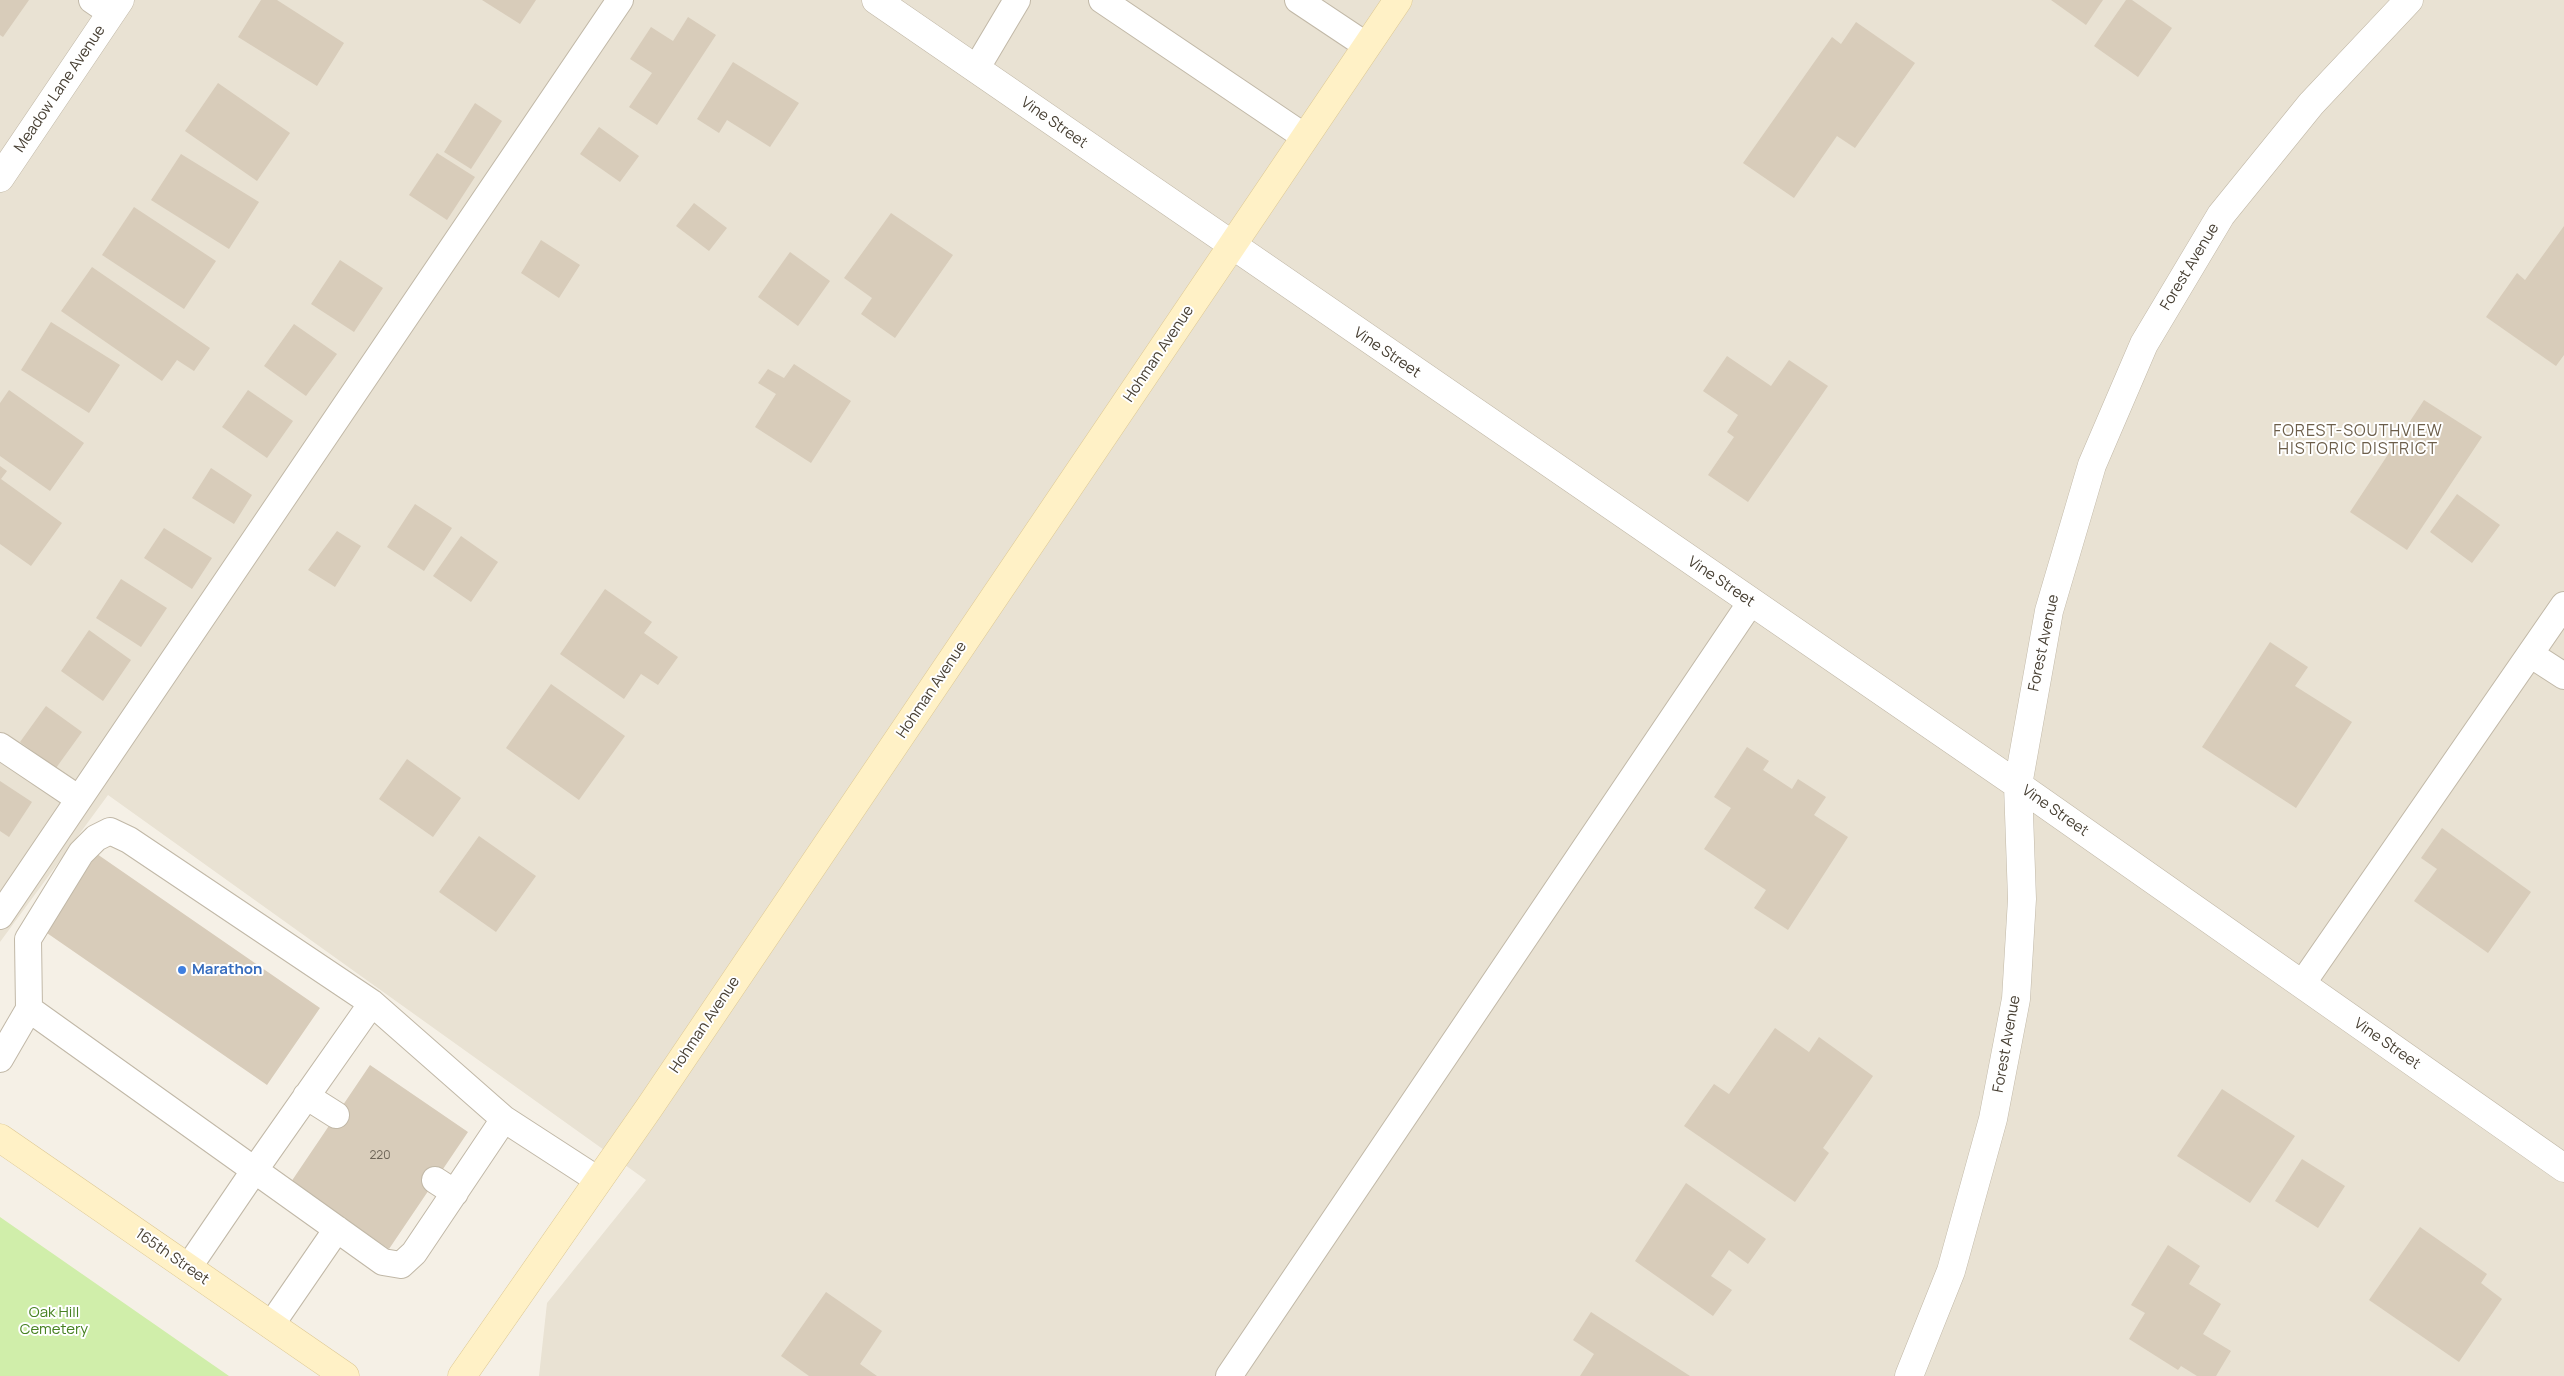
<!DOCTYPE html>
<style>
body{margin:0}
canvas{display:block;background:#f5f0e6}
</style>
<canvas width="2564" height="1376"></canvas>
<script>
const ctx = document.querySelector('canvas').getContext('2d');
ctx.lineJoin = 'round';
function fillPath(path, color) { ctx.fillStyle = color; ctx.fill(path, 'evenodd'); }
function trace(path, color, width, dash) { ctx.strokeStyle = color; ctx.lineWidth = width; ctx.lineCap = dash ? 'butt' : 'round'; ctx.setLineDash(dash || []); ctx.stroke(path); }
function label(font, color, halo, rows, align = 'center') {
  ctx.font = font + ' Manrope,sans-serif'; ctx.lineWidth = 4; ctx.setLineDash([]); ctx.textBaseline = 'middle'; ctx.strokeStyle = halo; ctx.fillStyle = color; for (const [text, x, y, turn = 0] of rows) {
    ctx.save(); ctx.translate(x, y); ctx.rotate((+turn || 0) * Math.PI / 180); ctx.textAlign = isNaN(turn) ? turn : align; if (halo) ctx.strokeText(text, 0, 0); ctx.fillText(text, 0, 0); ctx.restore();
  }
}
fillPath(new Path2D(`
 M0,0H2564V1376H539L547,1303L646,1180L108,795L0,942Z`), '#e9e2d3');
fillPath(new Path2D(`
 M0,1217L229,1376H0Z`), '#d0eeaa');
fillPath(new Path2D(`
 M0,0H29L3,37L0,35Z
 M261,0H277L344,43L317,86L238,37Z
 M482,0H536L520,24Z
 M2051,0H2103L2086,25Z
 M2126,0H2132L2172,28L2138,77L2094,46Z
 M688,17L716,35L657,125L629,107L652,73L630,59L651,27L673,41Z
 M1856,22L1915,63L1855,148L1837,136L1794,198L1743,163L1832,37L1841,44Z
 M733,62L799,103L770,147L727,120L719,133L697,119Z
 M218,83L290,133L257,181L185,131Z
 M475,103L502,121L471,169L444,152Z
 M599,127L639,156L620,182L580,154Z
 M437,153L475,177L447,220L409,195Z
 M181,154L259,202L229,249L151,200Z
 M694,203L727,228L709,251L676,226Z
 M134,207L216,261L184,309L102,255Z
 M891,213L953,255L895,338L861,314L872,298L844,278Z
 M2564,226V355L2556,366L2486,317L2517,273L2525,280Z
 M541,240L580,265L559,298L521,273Z
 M790,252L830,281L798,326L758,297Z
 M340,260L383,288L354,332L311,304Z
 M92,267L210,348L194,371L177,360L162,381L61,311Z
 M51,322L120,365L89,413L21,370Z
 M294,324L337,354L306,396L264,366Z
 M1727,356L1771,386L1789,360L1828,386L1748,502L1708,475L1734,437L1727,432L1738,415L1703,391Z
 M794,364L851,401L811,463L755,427L776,394L758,383L768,369L784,378Z
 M9,390L84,443L50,491L0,456V403Z
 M248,390L293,421L267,458L222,427Z
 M2424,400L2482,437L2407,550L2350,512Z
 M0,466L7,471L1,479L62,523L31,566L0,544Z
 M211,468L252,495L234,524L192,498Z
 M2457,494L2500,525L2472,563L2430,532Z
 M415,504L452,528L424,571L387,547Z
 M164,528L212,558L192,589L144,558Z
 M337,531L361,546L335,587L308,570Z
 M461,536L498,562L471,602L433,576Z
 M121,579L167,608L141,647L96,618Z
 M605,589L652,622L644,633L678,657L658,685L641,674L624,699L560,654Z
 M89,630L131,660L103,701L61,671Z
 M2270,642L2308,667L2295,686L2352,722L2296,808L2202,747Z
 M551,684L625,736L579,800L506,748Z
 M46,706L82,732L56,768L20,742Z
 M1747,747L1769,761L1763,770L1792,789L1798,779L1826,797L1814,815L1848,837L1788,930L1754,908L1766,890L1704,849L1731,808L1714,797Z
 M407,759L461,798L433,837L379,799Z
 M0,781L32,802L9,837L0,831Z
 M2442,828L2531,892L2488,953L2414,901L2437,869L2421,858Z
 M479,836L536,876L496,932L439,892Z
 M97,854L320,1008L267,1085L44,931Z
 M1775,1028L1809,1052L1819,1037L1873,1076L1823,1148L1829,1153L1795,1202L1684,1126L1714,1084L1729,1094Z
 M370,1065L468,1132L389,1249L291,1182Z
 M2222,1089L2295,1136L2250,1203L2177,1156Z
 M2302,1159L2345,1186L2318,1228L2275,1201Z
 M1686,1183L1766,1239L1748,1264L1729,1250L1711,1276L1732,1290L1713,1316L1635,1261Z
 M2420,1227L2487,1274L2481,1283L2502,1299L2459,1362L2369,1300Z
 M2168,1245L2200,1266L2189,1284L2221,1304L2203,1334L2231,1351L2216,1376H2197L2181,1366L2178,1370L2129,1339L2145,1313L2131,1305Z
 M826,1292L882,1331L860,1364L877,1376H809L781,1356Z
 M1591,1312L1690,1376H1580L1594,1354L1573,1340Z`), '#d8ccba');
const lane = new Path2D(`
 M92,0L111,13
 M1102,0L1305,137
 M1298,0L1367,46
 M976,69L1017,0
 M2530,654L2564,676
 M0,746L79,799
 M0,916L620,0
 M2302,984L2564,605
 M29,1009L28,939L81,853L96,838L110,831L129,840L372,1003L504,1119L598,1180
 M0,1059L29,1009L383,1262L401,1265L414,1253L504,1119
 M306,1096L336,1115
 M435,1180L455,1193
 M188,1268L254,1171L372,1003
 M271,1325L337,1229
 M1229,1376L1751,602`);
const street = new Path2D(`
 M876,0L2018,785L2564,1168
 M0,178L120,0
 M1909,1376L1951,1271L1993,1119L2016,999L2022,899L2018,785L2049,611L2092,465L2144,344L2221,215L2311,104L2409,0`);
const secondary = new Path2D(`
 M0,1138L345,1376
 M462,1376L649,1108L1398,0`);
trace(lane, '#c1b8a7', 28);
trace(street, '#c1b8a7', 29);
trace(secondary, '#ddc893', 29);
trace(lane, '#fff', 26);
trace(street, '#fff', 28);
trace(secondary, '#fff1c6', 28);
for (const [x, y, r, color] of [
 [182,970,5,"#3f7fe0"]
]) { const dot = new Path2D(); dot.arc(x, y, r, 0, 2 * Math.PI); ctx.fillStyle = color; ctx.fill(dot); trace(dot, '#fff', 2); }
label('12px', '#6c6356', null, [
 ["220",380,1156]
]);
label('15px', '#484034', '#fff', [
 ["Meadow Lane Avenue",60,89,-56],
 ["Vine Street",1054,123,35],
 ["Forest Avenue",2190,267,-59],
 ["Vine Street",1387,353,34],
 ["Hohman Avenue",1159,354,-56],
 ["Vine Street",1721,582,34],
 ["Forest Avenue",2044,643,-78],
 ["Hohman Avenue",932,690,-56],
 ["Vine Street",2055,811,35],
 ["Hohman Avenue",705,1025,-56],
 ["Forest Avenue",2007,1044,-80],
 ["Vine Street",2387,1044,35],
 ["165th Street",172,1257,35]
]);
label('bold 15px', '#366cbe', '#fff', [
 ["Marathon",192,970]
], 'left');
label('15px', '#468121', '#fff', [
 ["Oak Hill",54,1313],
 ["Cemetery",54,1330]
]);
ctx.letterSpacing = '1px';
label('16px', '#6c5e4a', '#fff', [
 ["FOREST-SOUTHVIEW",2358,432],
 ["HISTORIC DISTRICT",2358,450]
]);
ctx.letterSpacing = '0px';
</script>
